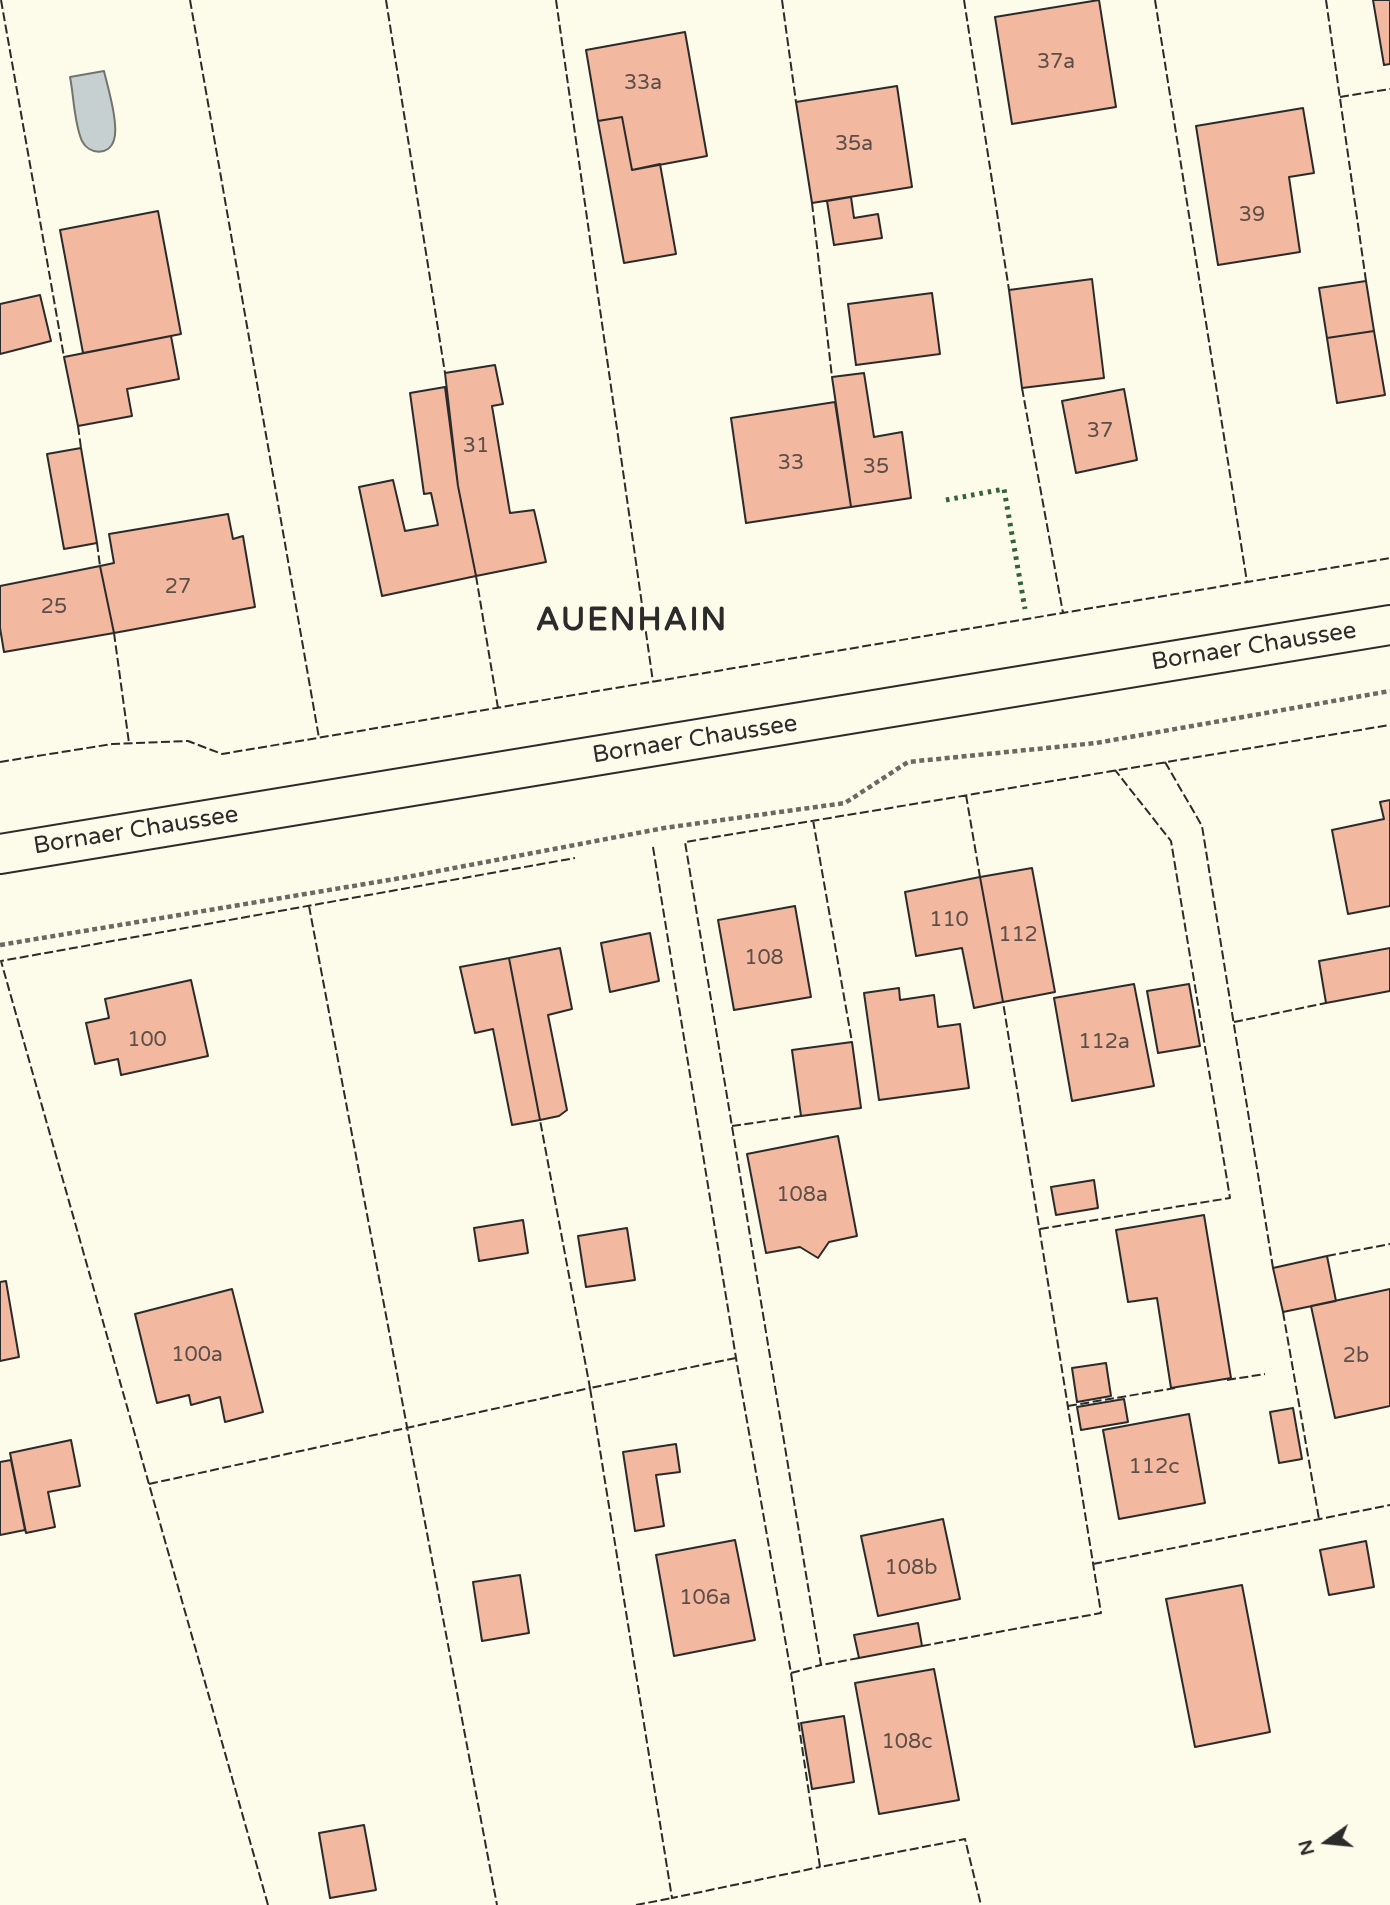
<!DOCTYPE html>
<style>
body{margin:0}
#map{position:relative;width:1390px;height:1905px;overflow:hidden;background:#fdfbea;font-family:"Varela Round",sans-serif}
canvas{display:block}
.north{position:absolute;left:1292px;top:1807px;width:70px;height:70px;-webkit-text-stroke:5px #fdfbea;paint-order:stroke;rotate:255deg;font-size:19px;font-weight:700;line-height:28px;text-align:center;color:#2b2b2b}
.north::after{content:'';display:block;margin:auto;width:24px;height:32px;background:#2b2b2b;clip-path:polygon(50% 0,100% 100%,50% 72%,0 100%)}
</style>
<div id="map">
<canvas width="1390" height="1905"></canvas>
<div class="north">N</div>
</div>
<script>
const ctx = document.querySelector('canvas').getContext('2d');
ctx.lineJoin = 'round';
function fillPath(path, color) { ctx.fillStyle = color; ctx.fill(path, 'evenodd'); }
function trace(path, color, width, dash) { ctx.strokeStyle = color; ctx.lineWidth = width; ctx.lineCap = dash ? 'butt' : 'round'; ctx.setLineDash(dash || []); ctx.stroke(path); }
function label(font, color, halo, rows, align = 'center') {
  ctx.font = font + ' "Varela Round",sans-serif'; ctx.lineWidth = 5; ctx.setLineDash([]); ctx.textBaseline = 'middle'; ctx.strokeStyle = halo; ctx.fillStyle = color; for (const [text, x, y, turn = 0] of rows) {
    ctx.save(); ctx.translate(x, y); ctx.rotate((+turn || 0) * Math.PI / 180); ctx.textAlign = isNaN(turn) ? turn : align; if (halo) ctx.strokeText(text, 0, 0); ctx.fillText(text, 0, 0); ctx.restore();
  }
}
const water = new Path2D(`
 M104,71C108,88 119,124 114,140C109,156 89,155 82,141C74,123 74,97 70,77Z`);
fillPath(water, '#c7d0d0');
trace(water, '#74746e', 2);
const building = new Path2D(`
 M1099,0L1116,107L1012,124L995,17Z
 M1373,0H1390V64L1384,65Z
 M685,32L707,156L632,170L622,117L598,121L586,50Z
 M897,86L912,187L812,203L796,102Z
 M1303,108L1314,173L1289,177L1300,252L1218,265L1196,126Z
 M622,117L632,170L660,164L676,254L624,263L598,121Z
 M851,197L854,218L878,214L882,238L834,245L827,201Z
 M158,211L181,334L83,353L60,230Z
 M1092,279L1104,378L1022,388L1009,290Z
 M1366,281L1374,331L1327,338L1319,288Z
 M932,293L940,354L856,365L848,304Z
 M40,295L51,341L0,354V304Z
 M1374,331L1385,395L1337,403L1327,338Z
 M171,336L179,379L127,389L132,416L78,426L64,357Z
 M495,365L503,404L492,406L510,513L534,510L546,562L476,576L458,486L445,373Z
 M864,373L874,437L902,432L911,498L851,507L832,377Z
 M445,387L458,486L476,576L382,596L359,487L393,480L405,531L438,525L431,493L424,494L410,393Z
 M1124,389L1137,460L1076,473L1062,401Z
 M835,402L851,507L746,523L731,418Z
 M81,448L97,543L64,549L47,454Z
 M228,514L233,539L243,536L255,607L114,633L100,566L114,563L109,534Z
 M100,566L114,633L4,652L0,628V586Z
 M1390,800V906L1348,914L1332,830L1384,819L1380,802Z
 M1032,868L1055,992L1003,1002L980,877Z
 M980,877L1003,1002L974,1008L962,948L916,956L905,892Z
 M795,906L811,997L734,1010L718,920Z
 M650,933L659,981L610,992L601,943Z
 M560,948L572,1009L548,1015L567,1110L559,1116L540,1120L509,958Z
 M1390,948V991L1326,1003L1319,961Z
 M509,958L540,1120L512,1125L493,1029L475,1033L460,967Z
 M191,980L208,1056L121,1075L118,1059L95,1064L86,1023L109,1018L105,999Z
 M1134,984L1154,1086L1072,1101L1054,998Z
 M1189,984L1200,1046L1158,1053L1147,991Z
 M899,988L900,1000L934,995L938,1027L960,1024L969,1088L879,1100L864,993Z
 M852,1042L861,1108L801,1116L792,1050Z
 M838,1136L857,1236L829,1242L818,1258L800,1247L766,1253L747,1154Z
 M1094,1180L1098,1208L1056,1215L1051,1187Z
 M1204,1215L1231,1378L1171,1388L1157,1298L1128,1302L1116,1230Z
 M523,1220L528,1253L479,1261L474,1228Z
 M627,1228L635,1280L586,1287L578,1236Z
 M1327,1256L1336,1301L1283,1312L1273,1268Z
 M6,1281L19,1357L0,1361V1282Z
 M232,1289L263,1412L225,1422L220,1397L191,1405L189,1395L157,1403L135,1314Z
 M1390,1289V1406L1335,1418L1311,1306Z
 M1106,1363L1111,1396L1077,1402L1072,1368Z
 M1124,1399L1128,1422L1081,1430L1077,1407Z
 M1293,1408L1302,1459L1279,1463L1270,1412Z
 M1189,1414L1205,1503L1119,1519L1103,1430Z
 M71,1440L80,1486L48,1492L55,1527L26,1533L10,1453Z
 M676,1444L680,1472L656,1475L664,1526L635,1531L623,1452Z
 M11,1460L25,1530L0,1535V1462Z
 M943,1519L960,1599L878,1616L861,1536Z
 M735,1540L755,1640L674,1656L656,1555Z
 M1366,1541L1374,1587L1329,1595L1320,1550Z
 M520,1575L529,1633L482,1641L473,1582Z
 M1242,1585L1270,1732L1195,1747L1166,1599Z
 M918,1623L922,1646L859,1658L854,1635Z
 M934,1669L959,1800L879,1814L855,1683Z
 M844,1716L854,1782L812,1789L801,1723Z
 M364,1825L376,1890L330,1898L319,1833Z`);
fillPath(building, '#f2b8a0');
trace(building, '#2b2b2b', 2);
const secondary = new Path2D(`
 M0,854L1390,625`);
trace(secondary, '#2b2b2b', 42);
trace(new Path2D(`
 M0,945L407,877L664,828L845,803L908,762L1096,743L1390,691`), '#6a6964', 4.5, [5, 3.5]);
trace(secondary, '#fdfbea', 38);
trace(new Path2D(`
 M946,500L1004,489L1025,609`), '#34623c', 5, [3.5, 5]);
trace(new Path2D(`
 M1,0L64,357
 M190,0L319,738
 M386,0L445,373
 M556,0L653,682
 M782,0L796,102
 M964,0L1009,290
 M1155,0L1247,582
 M1326,0L1366,281
 M1340,97L1390,89
 M812,203L832,377
 M1022,388L1063,613
 M78,426L81,448
 M97,543L100,566
 M476,576L498,708
 M114,633L129,743
 M0,762L112,744L188,741L222,754L1390,558
 M1165,762L1202,826L1273,1268
 M966,795L980,877
 M813,820L852,1042
 M653,847L736,1358L791,1673L820,1867L965,1839L981,1905
 M309,906L497,1905
 M1234,1022L1326,1003
 M732,1126L801,1116
 M1040,1229L1230,1198L1171,841L1115,770
 M1327,1256L1390,1244
 M1283,1312L1319,1519
 M736,1358L590,1388L672,1898L820,1867
 M1227,1380L1265,1374
 M1068,1406L1175,1388
 M149,1484L590,1388L540,1120
 M1093,1564L1390,1505
 M922,1646L1101,1613L1003,1002
 M859,1658L821,1665L685,842L1390,725
 M791,1673L821,1665
 M268,1905L1,961L575,858
 M636,1905L672,1898`), '#2b2b2b', 2, [9, 3.5]);
label('21px', '#5d4e48', null, [
 ["37a",1056,62],
 ["33a",643,83],
 ["35a",854,144],
 ["39",1252,215],
 ["37",1100,431],
 ["31",476,446],
 ["33",791,463],
 ["35",876,467],
 ["27",178,587],
 ["25",54,607],
 ["110",949,920],
 ["112",1018,935],
 ["108",764,958],
 ["100",147,1040],
 ["112a",1104,1042],
 ["108a",802,1195],
 ["100a",197,1355],
 ["2b",1356,1356],
 ["112c",1154,1467],
 ["108b",911,1568],
 ["106a",705,1598],
 ["108c",907,1742]
]);
label('24px', '#2b2b2b', '#fdfbea', [
 ["Bornaer Chaussee",1254,647,-9],
 ["Bornaer Chaussee",695,740,-9],
 ["Bornaer Chaussee",136,831,-9]
]);
ctx.letterSpacing = '2px';
label('bold 32px', '#2b2b2b', '#fdfbea', [
 ["AUENHAIN",632,622]
]);
ctx.letterSpacing = '0px';
</script>
